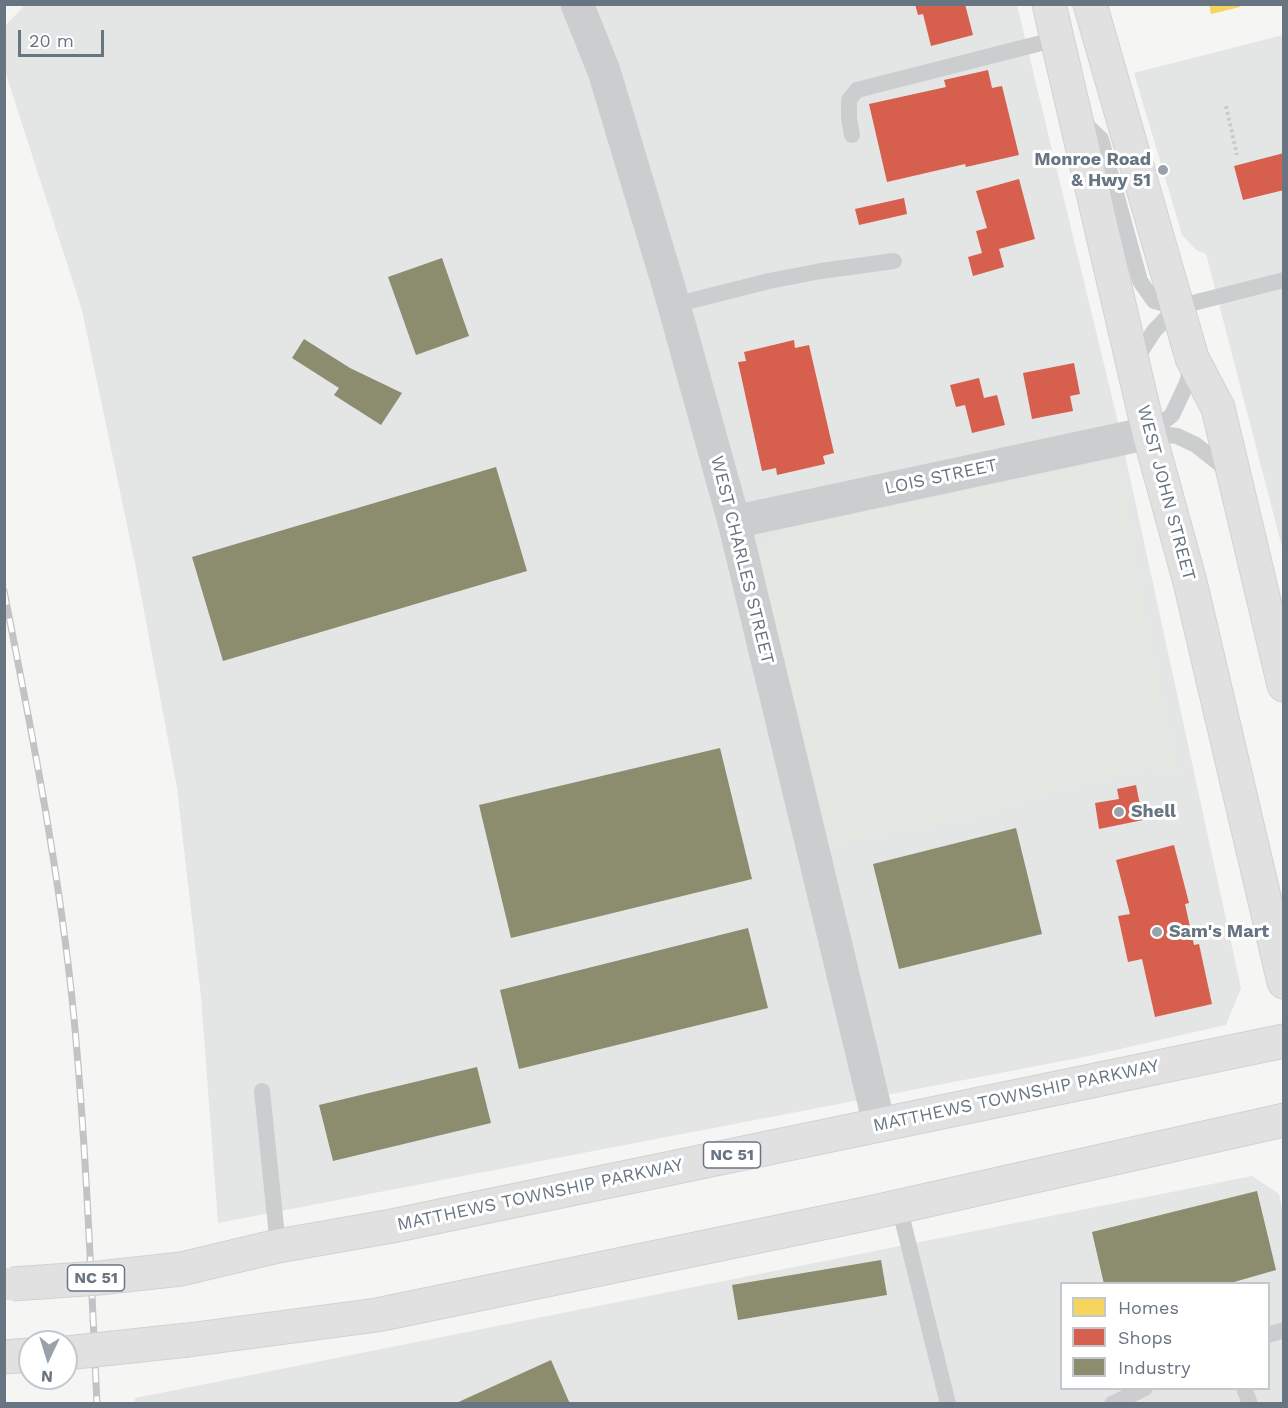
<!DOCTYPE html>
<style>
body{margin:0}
#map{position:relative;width:1288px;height:1408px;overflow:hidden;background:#f5f5f4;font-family:"Work Sans",sans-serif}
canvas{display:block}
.frame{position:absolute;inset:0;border:6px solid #677582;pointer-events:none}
.legend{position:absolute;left:1060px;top:1282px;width:210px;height:108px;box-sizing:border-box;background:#fff;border:2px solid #c2c8cd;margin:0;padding:8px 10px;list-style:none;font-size:18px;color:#677582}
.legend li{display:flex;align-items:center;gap:12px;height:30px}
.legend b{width:30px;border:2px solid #c2c8cd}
.north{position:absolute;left:18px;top:1330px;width:60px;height:60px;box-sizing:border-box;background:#fff;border:2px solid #c2c8cd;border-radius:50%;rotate:184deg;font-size:16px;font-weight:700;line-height:24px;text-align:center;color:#677582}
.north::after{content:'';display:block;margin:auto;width:21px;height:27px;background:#99a2aa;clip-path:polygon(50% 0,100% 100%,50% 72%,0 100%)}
.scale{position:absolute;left:18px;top:30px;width:86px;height:27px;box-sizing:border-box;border:3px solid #677582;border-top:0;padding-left:8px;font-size:18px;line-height:21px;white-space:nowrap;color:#677582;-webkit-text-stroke:4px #fff;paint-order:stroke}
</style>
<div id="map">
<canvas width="1288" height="1408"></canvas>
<div class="frame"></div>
<ul class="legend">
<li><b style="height:16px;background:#f6d55c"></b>Homes</li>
<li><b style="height:16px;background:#d6604d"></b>Shops</li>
<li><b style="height:16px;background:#8c8c6e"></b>Industry</li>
</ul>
<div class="north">N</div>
<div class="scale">20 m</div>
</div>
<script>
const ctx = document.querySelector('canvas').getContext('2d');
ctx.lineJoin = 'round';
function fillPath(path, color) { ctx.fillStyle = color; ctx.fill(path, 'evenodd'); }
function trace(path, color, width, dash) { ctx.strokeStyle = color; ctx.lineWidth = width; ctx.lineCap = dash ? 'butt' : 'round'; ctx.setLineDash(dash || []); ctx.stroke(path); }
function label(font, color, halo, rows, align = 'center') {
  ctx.font = font + ' "Work Sans",sans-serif'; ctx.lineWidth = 6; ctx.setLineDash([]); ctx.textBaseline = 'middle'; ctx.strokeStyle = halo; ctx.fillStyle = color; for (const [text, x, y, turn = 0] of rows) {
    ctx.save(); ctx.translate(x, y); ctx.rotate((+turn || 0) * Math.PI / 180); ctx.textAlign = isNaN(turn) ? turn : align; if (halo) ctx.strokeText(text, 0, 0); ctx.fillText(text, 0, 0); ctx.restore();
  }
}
fillPath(new Path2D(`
 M26,4L1017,5L1117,418L1241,988L1226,1025L1089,1056L218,1223L201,997L177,788L136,568L82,310L5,71L4,27Z
 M1283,35V551L1206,254L1196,250L1182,235L1134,73Z
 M1252,1176L1279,1194L1283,1214V1403L135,1404V1398ZM1062,1284H1268V1388H1062Z`), '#e4e5e5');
fillPath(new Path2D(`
 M1110,461L1119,463L1154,662L1179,773L1147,769L1045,793L987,815L833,844L762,572V552L784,529Z`), '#e4e8e2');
fillPath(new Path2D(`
 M1209,4H1239L1240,7L1211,14Z`), '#f6d55c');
fillPath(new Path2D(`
 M915,4H965L973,35L931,46L923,14L918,15Z
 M988,70L992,88L1002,86L1019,155L966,167L965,164L887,182L869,104L946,87L944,80Z
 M1284,153V190L1243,200L1234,166Z
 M1019,179L1035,239L999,249L1004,267L973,276L968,257L982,253L976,231L987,228L976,191Z
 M904,198L907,214L859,225L855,209Z
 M794,340L795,348L809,345L834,453L823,456L825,464L777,475L776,468L762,471L738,362L746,361L744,352Z
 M1074,363L1080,394L1070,396L1073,411L1032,419L1023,373Z
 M979,378L984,398L997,395L1005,425L972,433L965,405L956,407L950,385Z
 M1136,785L1143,820L1099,829L1095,803L1119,799L1117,789Z
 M1174,845L1189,903L1185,904L1194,945L1199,944L1212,1004L1155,1017L1142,959L1128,962L1118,916L1130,914L1116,860Z`), '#d6604d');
fillPath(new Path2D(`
 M442,258L469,336L416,355L388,277Z
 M304,339L350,368L402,393L381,425L334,395L339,388L292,358Z
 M496,467L527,571L223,661L192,557Z
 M720,748L752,879L511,938L479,805Z
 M1016,828L1042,934L899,969L873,864Z
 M748,928L768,1008L519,1069L500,990Z
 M477,1067L491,1123L333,1161L319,1105Z
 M1257,1191L1276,1270L1227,1284H1104L1092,1232Z
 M881,1260L887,1295L738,1320L732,1285Z
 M551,1360L570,1404H454Z`), '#8c8c6e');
const secondary = new Path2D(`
 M1049,4L1149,433L1190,582L1284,982
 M1090,4L1192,358L1218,408L1284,685`);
const primary = new Path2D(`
 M181,1269L278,1246L392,1226L1284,1041
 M188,1340L377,1315L870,1213L1284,1120
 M4,1357L30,1355`);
trace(secondary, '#d1d2d2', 35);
trace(primary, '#d1d2d2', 35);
trace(new Path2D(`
 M1226,106L1237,155`), '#cacaca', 4, [3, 3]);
trace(new Path2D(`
 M1081,120L1101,139L1140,281L1154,301L1177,307L1284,280
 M852,135L849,118V100L857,90L1057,39
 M674,305L769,281L821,271L894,261
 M1134,362L1154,331L1177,307
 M1149,433L1177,436L1196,445L1230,472
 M1149,433L1172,415L1187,383L1192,362
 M262,1091L278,1246
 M899,1206L948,1404
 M1268,1335L1284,1330
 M1244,1388L1250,1404
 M1112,1404L1145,1388`), '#cbcdce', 16);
trace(new Path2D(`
 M577,4L604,71L670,291L734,522L879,1124
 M734,522L1149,433`), '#cbcdce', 33);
trace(secondary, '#e0e1e0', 33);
trace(primary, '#e0e1e0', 33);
const rail = new Path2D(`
 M4,591C32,733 60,874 74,1018C86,1146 91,1275 97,1404`);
trace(rail, '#c2c3c4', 7);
trace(rail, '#fff', 4.5, [14]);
const primaryBridge = new Path2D(`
 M12,1284L99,1278L181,1269
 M66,1353L188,1340`);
trace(primaryBridge, '#d1d2d2', 35, []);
trace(primaryBridge, '#e0e1e0', 33);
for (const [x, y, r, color] of [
 [1163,170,6,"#99a2aa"],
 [1119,812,6,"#99a2aa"],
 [1157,932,6,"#99a2aa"]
]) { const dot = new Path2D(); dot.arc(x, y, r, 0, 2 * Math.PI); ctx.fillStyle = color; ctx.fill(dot); trace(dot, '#fff', 2); }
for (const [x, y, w] of [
 [732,1155,57],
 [96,1278,57]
]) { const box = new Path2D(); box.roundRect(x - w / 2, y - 13, w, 26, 4.5); ctx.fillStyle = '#fff'; ctx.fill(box); trace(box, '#677582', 1.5); }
label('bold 16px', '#677582', null, [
 ["NC 51",732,1155],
 ["NC 51",96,1278]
]);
label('bold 18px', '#677582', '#fff', [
 ["Monroe Road",1151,160,"right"],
 ["& Hwy 51",1151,181,"right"],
 ["Shell",1131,812],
 ["Sam's Mart",1169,932]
], 'left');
label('18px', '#677582', '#fff', [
 ["LOIS STREET",941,477,-12],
 ["WEST JOHN STREET",1166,493,75],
 ["WEST CHARLES STREET",742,560,76],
 ["MATTHEWS TOWNSHIP PARKWAY",1016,1096,-12],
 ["MATTHEWS TOWNSHIP PARKWAY",540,1195,-12]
]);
</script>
